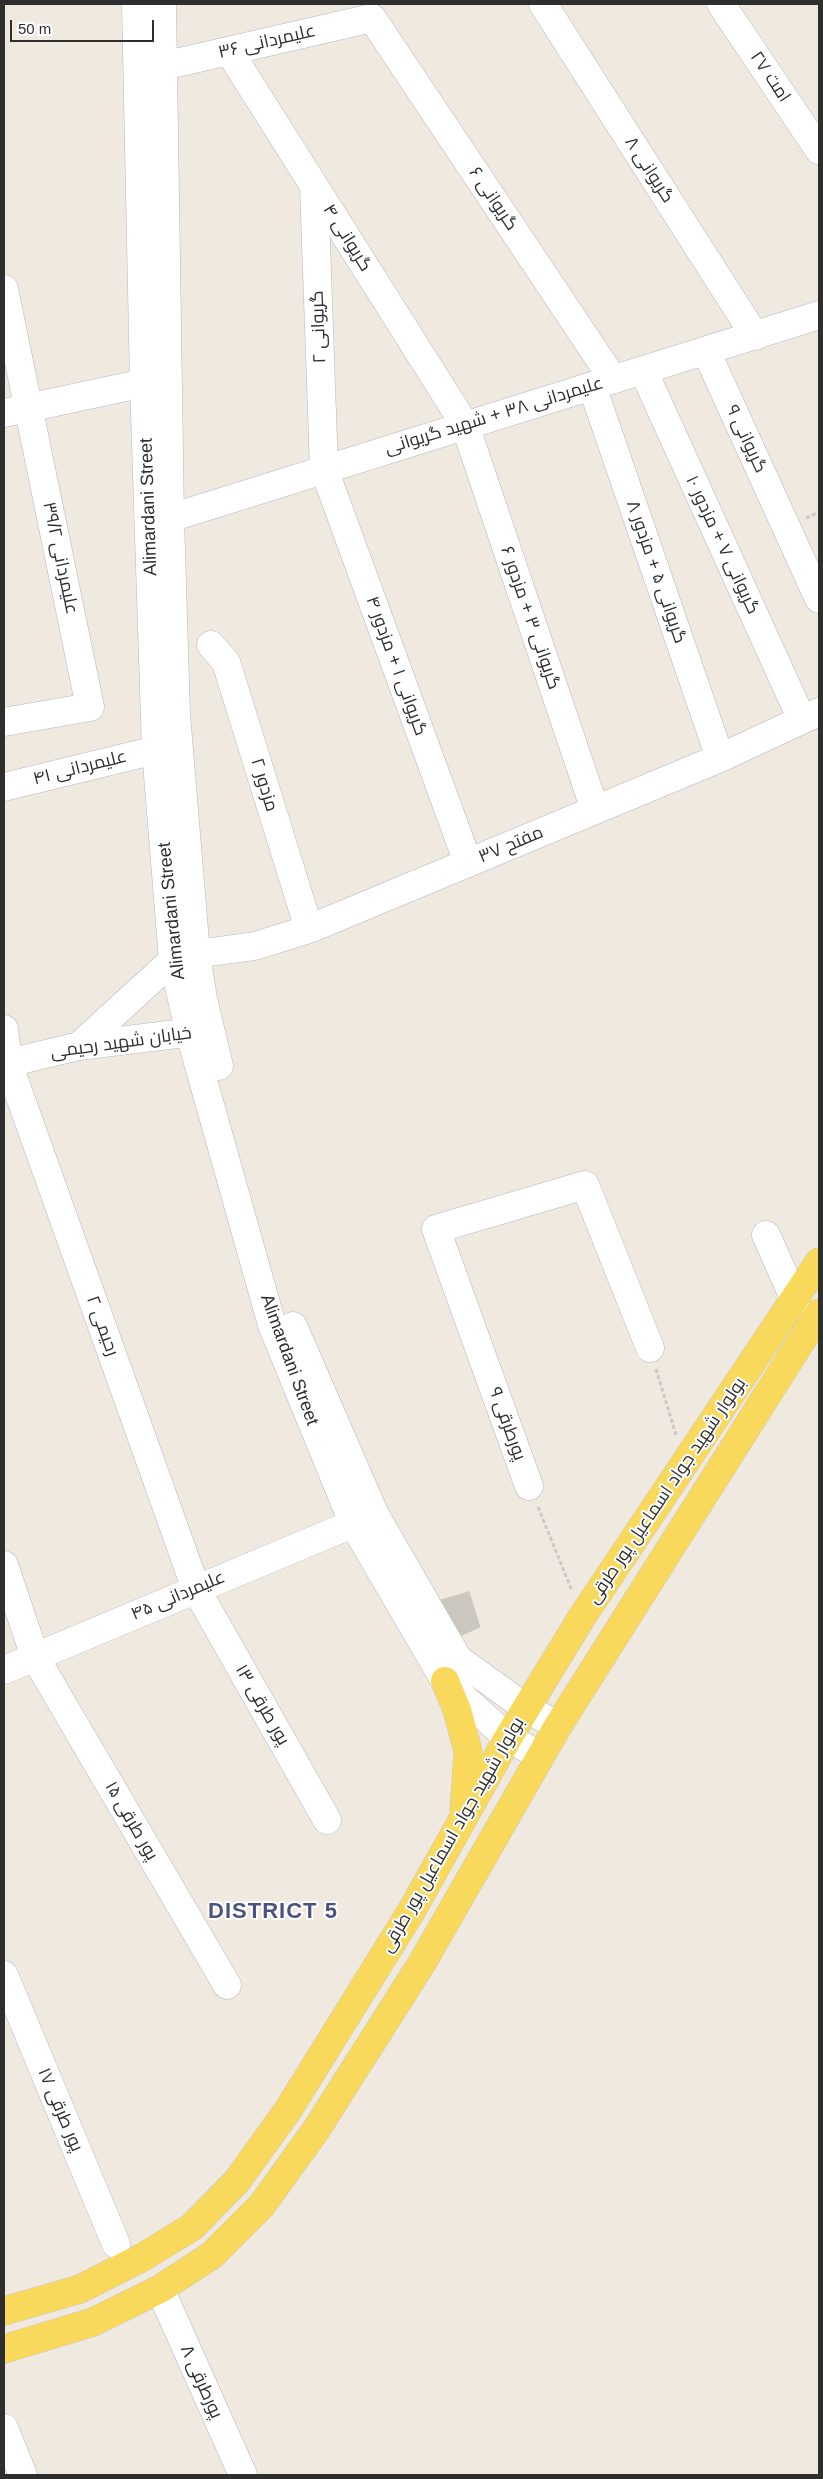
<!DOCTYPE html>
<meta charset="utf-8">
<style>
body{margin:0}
#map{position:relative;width:823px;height:2479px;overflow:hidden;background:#efe9e0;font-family:Arial,sans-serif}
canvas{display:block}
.frame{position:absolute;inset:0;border:5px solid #2e2e2e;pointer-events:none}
.scale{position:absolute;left:10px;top:20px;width:144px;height:22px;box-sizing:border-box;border:2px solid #2e2e2e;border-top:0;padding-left:6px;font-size:15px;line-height:18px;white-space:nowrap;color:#2e2e2e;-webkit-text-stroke:4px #fff;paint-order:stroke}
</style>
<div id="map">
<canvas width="823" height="2479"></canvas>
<div class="frame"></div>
<div class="scale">50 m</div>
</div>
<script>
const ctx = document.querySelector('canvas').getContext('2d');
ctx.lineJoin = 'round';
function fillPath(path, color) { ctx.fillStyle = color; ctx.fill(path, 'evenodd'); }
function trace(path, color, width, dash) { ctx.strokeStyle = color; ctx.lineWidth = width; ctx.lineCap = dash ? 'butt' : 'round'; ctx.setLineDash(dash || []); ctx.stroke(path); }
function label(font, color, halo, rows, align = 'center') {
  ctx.font = font + ' Arial,Cairo,sans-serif'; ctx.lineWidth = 4; ctx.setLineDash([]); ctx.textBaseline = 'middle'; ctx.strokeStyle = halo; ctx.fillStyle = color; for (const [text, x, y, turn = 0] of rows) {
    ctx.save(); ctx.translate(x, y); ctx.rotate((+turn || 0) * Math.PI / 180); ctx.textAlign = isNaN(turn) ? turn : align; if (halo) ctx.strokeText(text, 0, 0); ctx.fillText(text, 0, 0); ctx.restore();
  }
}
const building = new Path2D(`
 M469,1592L480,1627L453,1639L432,1603Z`);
fillPath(building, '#cbc7be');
trace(building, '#ccc5b9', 1);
const minor = new Path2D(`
 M136,4L144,383L156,750L173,960L190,1034L272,1325L354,1525L445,1681L508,1738L541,1756
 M162,4L170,518L176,714L196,954L203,999L219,1066
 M543,4L755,336
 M721,4L819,150
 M229,51L465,425L595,810
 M146,67L163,66L372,18L613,379
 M314,187L324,469L468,863
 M4,289L90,707L4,722
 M706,351L819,599
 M643,370L802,720
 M592,386L720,758
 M4,413L144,383L162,384
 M152,520L170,518L819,315
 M211,645L226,662L309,929
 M4,787L156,750L173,749
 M4,1029L8,1063L196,1589L327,1820
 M79,1046L173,960L196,954L255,946L309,929L720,758L819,712
 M4,1064L79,1046L209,1030
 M766,1235L795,1300
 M293,1326L375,1515L458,1659L526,1708L558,1726
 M529,1486L436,1229L585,1185L650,1348
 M4,1565L35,1657L227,1985
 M4,1670L369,1517
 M4,1975L116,2244
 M160,2289L243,2475
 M4,2428L23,2475`);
const major = new Path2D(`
 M445,1681L457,1710L468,1751L464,1811
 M4,2311L80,2289L143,2257L192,2227L237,2181L288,2110L412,1910L508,1738L582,1617L819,1262
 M4,2349L93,2322L160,2289L212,2255L262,2205L316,2130L422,1963L558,1726L819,1313`);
trace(minor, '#b4b6c2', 29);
trace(major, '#c9c9c9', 29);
trace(new Path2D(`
 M806,518L819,512
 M656,1369L676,1435
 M538,1507L572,1591`), '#c9c9c9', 3, [4, 2.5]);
trace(minor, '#fff', 28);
trace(major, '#f9d95b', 28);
label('18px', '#2e2e2e', '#fff', [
 ["علیمردانی ۳۶",267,42,-13],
 ["امت ۲۷",770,77,56],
 ["گریوانی ۸",649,170,57],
 ["گریوانی ۶",493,199,56],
 ["گریوانی ۴",347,238,58],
 ["گریوانی ۲",319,327,-92],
 ["علیمردانی ۳۸ + شهید گریوانی",494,416,-17],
 ["گریوانی ۹",746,439,65],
 ["Alimardani Street",149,507,-92],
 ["گریوانی ۷ + مزدور ۱۰",722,545,65],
 ["علیمردانی ۳۹/۲",60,558,78],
 ["گریوانی ۵ + مزدور ۸",656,572,71],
 ["گریوانی ۳ + مزدور ۶",530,618,71],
 ["گریوانی ۱ + مزدور ۴",396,666,70],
 ["علیمردانی ۴۱",80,768,-14],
 ["مزدور ۲",264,785,73],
 ["مفتح ۳۷",511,845,-23],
 ["Alimardani Street",172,911,-96],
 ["خیابان شهید رحیمی",121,1043,-8],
 ["رحیمی ۲",102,1326,70],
 ["Alimardani Street",289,1360,70],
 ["پورطرقی ۹",507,1424,70],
 ["بولوار شهید جواد اسماعیل پور طرقی",667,1491,-56],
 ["علیمردانی ۴۵",178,1596,-23],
 ["پور طرقی ۱۳",262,1705,60],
 ["پور طرقی ۱۵",131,1821,60],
 ["بولوار شهید جواد اسماعیل پور طرقی",453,1835,-60],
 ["پور طرقی ۱۷",60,2110,67],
 ["پورطرقی ۸",201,2382,66]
]);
ctx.letterSpacing = '1px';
label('bold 22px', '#4a5282', '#fff', [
 ["DISTRICT 5",273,1912]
]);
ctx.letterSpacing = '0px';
</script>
